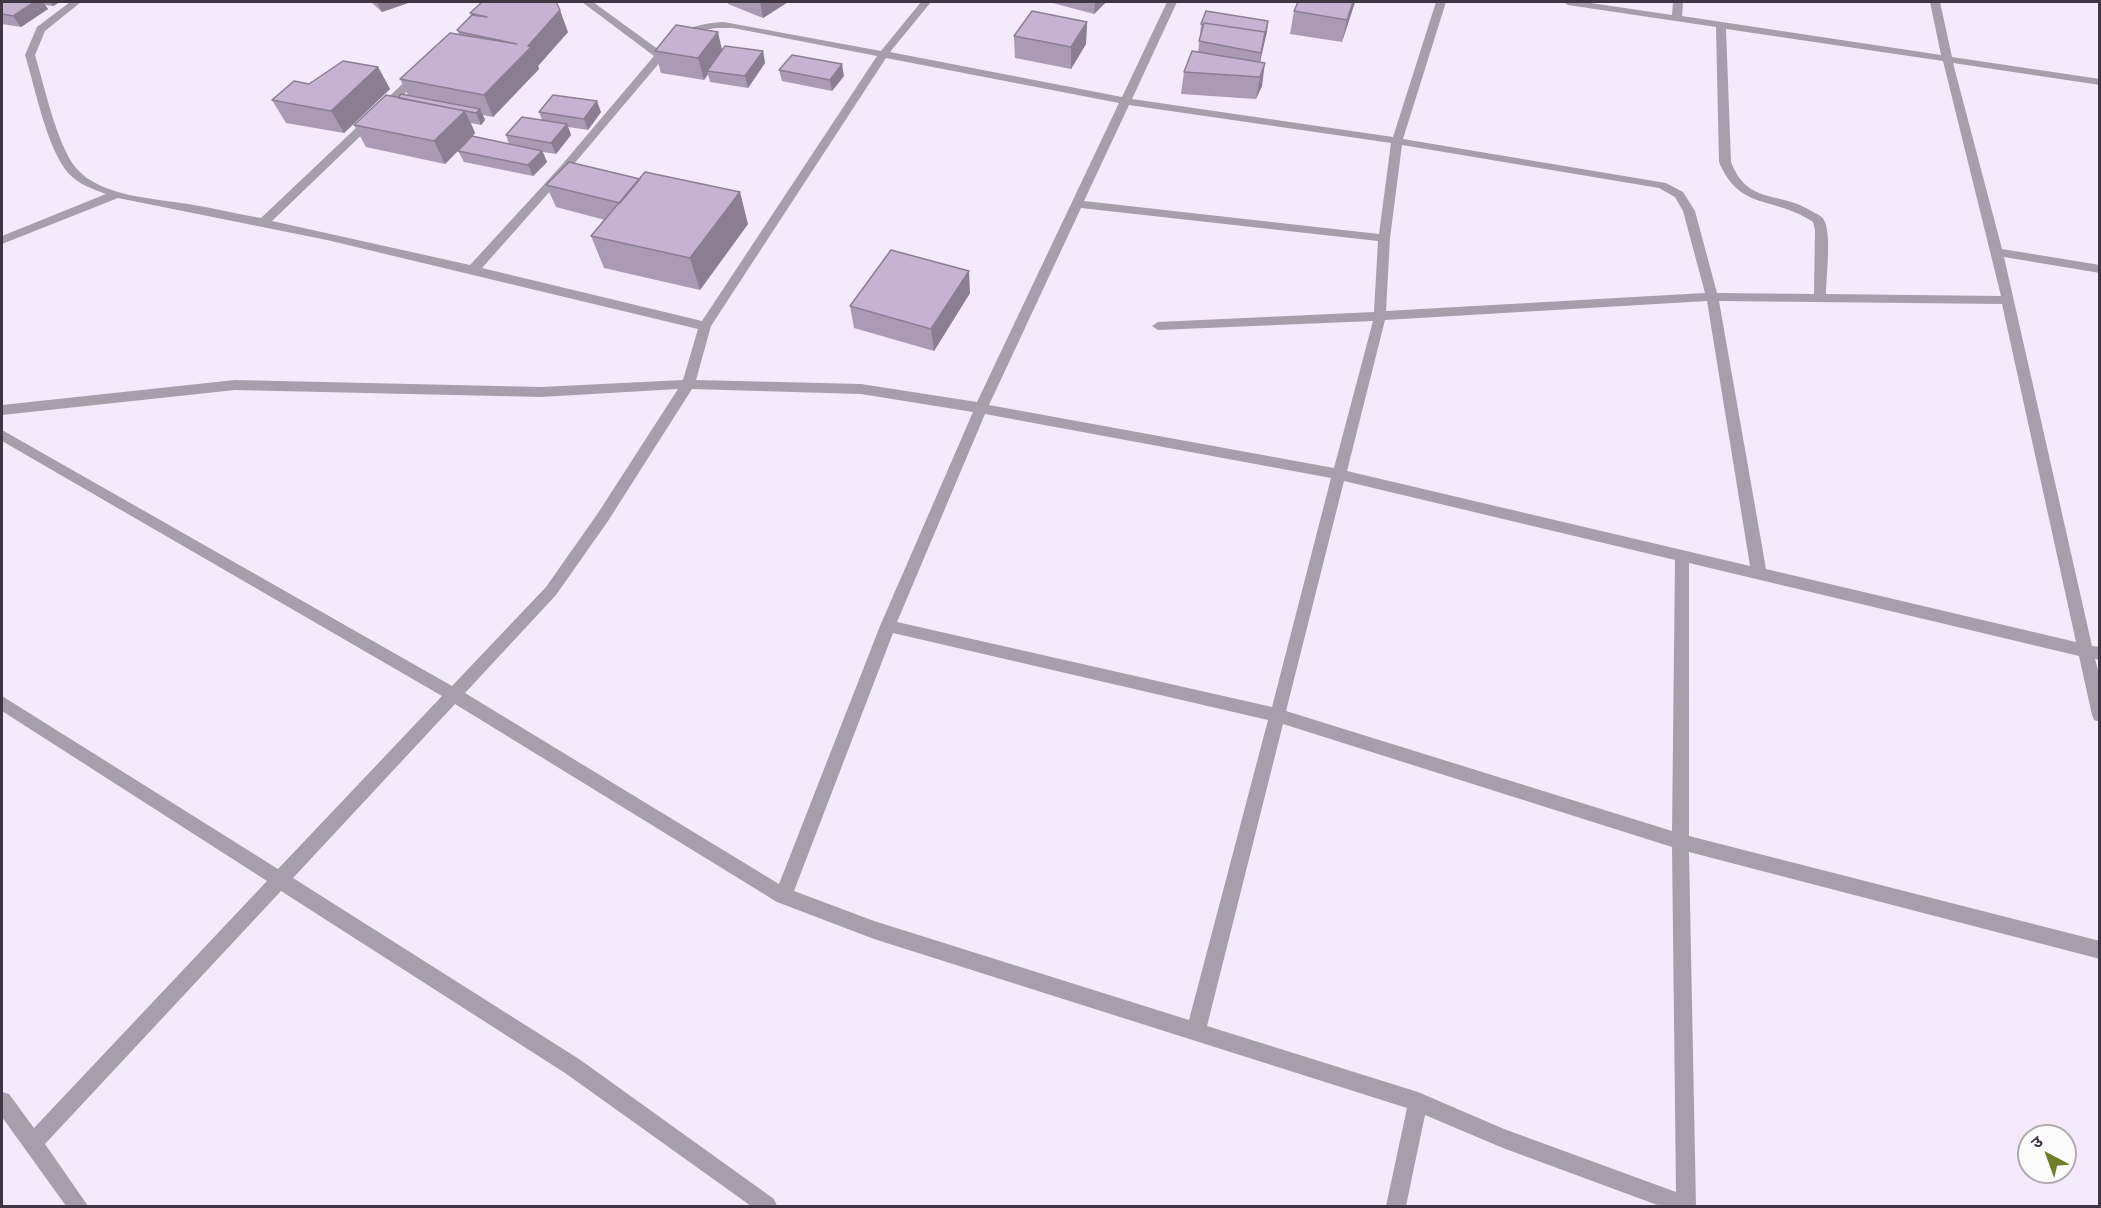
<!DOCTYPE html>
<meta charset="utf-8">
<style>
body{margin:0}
#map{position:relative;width:2101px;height:1208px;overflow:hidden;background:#f5e9fc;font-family:"Noto Sans","Noto Sans Devanagari",sans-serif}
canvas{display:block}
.frame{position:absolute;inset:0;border:3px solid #3e3642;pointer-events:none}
.north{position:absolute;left:2017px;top:1124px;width:60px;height:60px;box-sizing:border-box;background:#fbfbfb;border:2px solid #afacb1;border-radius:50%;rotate:319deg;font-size:16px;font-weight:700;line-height:24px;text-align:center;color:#3e3642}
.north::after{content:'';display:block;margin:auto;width:21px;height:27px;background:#727d29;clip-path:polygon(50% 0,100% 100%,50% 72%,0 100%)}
</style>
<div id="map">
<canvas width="2101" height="1208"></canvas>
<div class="frame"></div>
<div class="north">उ</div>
</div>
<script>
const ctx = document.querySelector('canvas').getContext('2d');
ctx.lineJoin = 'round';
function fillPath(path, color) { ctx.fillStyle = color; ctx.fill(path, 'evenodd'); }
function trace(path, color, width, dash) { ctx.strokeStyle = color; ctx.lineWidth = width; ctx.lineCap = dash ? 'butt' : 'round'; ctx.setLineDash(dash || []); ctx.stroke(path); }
fillPath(new Path2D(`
 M70,2H81L45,31L35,55C44,85 57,145 76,168C101,197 153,198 188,204C213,208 237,214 261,218L414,73H422V77L272,221L470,265L560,167L654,56L582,2H593L659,50C676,30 698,23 724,22L881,51L921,2H931L890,52L1122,97L1167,2H1177L1132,99L1393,137L1436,2H1446L1403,139L1666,183L1683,192L1695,211L1717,293L1814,294L1815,230L1813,222C1773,195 1740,212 1719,162L1716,27L1568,5L1563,2H1584L1672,15L1673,2H1683L1682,16L1941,55L1930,2H1940L1952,57L2100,79V85L1953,63L2002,249L2100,265V273L2004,257L2092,646L2100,647V660L2095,659L2100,678V722L2094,720L2092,715L2079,656L1689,563V836L2100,941V959L1689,852L1696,1206H1660L1503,1148L1425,1115L1406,1206H1386L1407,1108L874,939L777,902L455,704L293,878L579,1059L774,1199L777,1206H751L565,1073L281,891L45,1144L88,1206H66L2,1117V1092L9,1094L34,1128L267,881L2,711V696L278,869L442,696L2,441V430L452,686L546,587L598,513L678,389L541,397L235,390L2,415V405L235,380L541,387L683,380L698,329L327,240L118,198L2,244V236L106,194C92,189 79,184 69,174C47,150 35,87 25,55L37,27ZM716,28H733L877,56L702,321L482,268L568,171L677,42L698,31ZM1726,29L1943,61L2001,296L1826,294C1826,276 1832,235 1824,220C1822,216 1817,214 1813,212C1779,190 1748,206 1731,162ZM886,58L1119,103L977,402L861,384L696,380L711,326ZM1129,105L1391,143L1379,234L1084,201ZM1402,145L1659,188L1675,197L1683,211L1705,293L1386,311L1390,238ZM1081,208L1378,241L1374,312L1158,322L1152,326L1158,330L1373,321L1334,468L989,405ZM1707,301L1750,566L1347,471L1385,320ZM1719,301L2002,304L2076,642L1766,569ZM692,389L861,394L973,412L880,626L779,884L465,693L556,595L608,521ZM985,414L1331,478L1272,707L897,622ZM1344,481L1675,560L1672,831L1286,711ZM893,633L1268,720L1189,1020L874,921L794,891ZM1283,724L1672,847L1676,1192L1504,1129L1418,1092L1207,1026Z`), '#a79eac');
fillPath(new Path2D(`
 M2,2H60L53,6L45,5L48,9L21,27L2,24Z
 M371,2H411L382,12Z
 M728,2H788L763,18L728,4Z
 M1049,2H1106L1094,14Z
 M1298,2H1355L1342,42L1290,34L1294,11Z
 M470,13L568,32L538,66L539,69L493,117L483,115L485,120L481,125L471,123L475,133L472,137L509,144L506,135L542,120L539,112H601L588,130L568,127L571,135L556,154L543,152L547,162L533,176L464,162L458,151L461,148L445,164L366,147L354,125L398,98L408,95L400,79L459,34L457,30L471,15Z
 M1268,21L1260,62L1262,86L1256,99L1181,94L1184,72L1198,52L1200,36V35L1201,24Z
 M1087,22L1086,44L1071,69L1015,58L1014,36Z
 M722,50L763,51L765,63L748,88L710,82L708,74L704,80L661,73L655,51Z
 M378,67L390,89L344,133L286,123L272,100L309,84Z
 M779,70L844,76L832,91L782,81Z
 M546,185L748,224L700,290L604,268L591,236L605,220L556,207Z
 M970,293L934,351L854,328L850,306Z`), '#ab9ab4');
fillPath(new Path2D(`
 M34,2H43L48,9L21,27L13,16Z
 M50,2H60L53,6Z
 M377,2H411L382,12Z
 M760,2H788L763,18Z
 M1095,2H1106L1094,14Z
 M1353,2H1355L1342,42L1347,20Z
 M560,10L568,32L538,66L539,69L493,117L484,95Z
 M1268,21L1267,32L1257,75L1261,53Z
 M1087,22L1086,44L1071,69V47Z
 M718,32L723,54L707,71L708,74L704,80L698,58Z
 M763,51L765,63L748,88L745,76Z
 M1265,63L1262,86L1256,99L1260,77Z
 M842,64L844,76L832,91L830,80Z
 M378,67L390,89L344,133L331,111Z
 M597,101L601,112L588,130L584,119Z
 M480,109L485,120L481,125L476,113Z
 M465,111L475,133L445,164L434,141Z
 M567,124L571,135L556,154L551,143Z
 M542,151L547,162L533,176L528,165Z
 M740,192L748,224L700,290L690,258Z
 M969,271L970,293L934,351L931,329Z`), '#8b7d92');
const building = new Path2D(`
 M2,2H34L13,16L2,14Z
 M482,2H556L560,10L528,46L531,47L484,95L400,79L450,33L517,44L460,32L457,30L472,15L487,17L470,13Z
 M1298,2H1353L1347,20L1294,11Z
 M1032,11L1087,22L1071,47L1014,36Z
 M1206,11L1268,21L1265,35V32L1204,23L1203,25L1201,24Z
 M1204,23L1265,32L1261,53L1199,41Z
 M676,25L718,32L698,58L655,51Z
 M725,46L763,51L745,76L707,71Z
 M1192,51L1265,63L1260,77L1184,72Z
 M792,55L842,64L830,80L779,70Z
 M343,61L378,67L331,111L272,100L294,81L309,84Z
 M401,94L480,109L476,113L398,98Z
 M386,95L465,111L434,141L354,125Z
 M553,95L597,101L584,119L539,112Z
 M522,117L567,124L551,143L506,135Z
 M472,136L542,151L528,165L458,151Z
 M569,162L640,179L620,203L546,185Z
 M645,172L740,192L690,258L591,236Z
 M891,250L969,271L931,329L850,306Z`);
fillPath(building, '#c7b3d1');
trace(building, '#8b7d92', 1.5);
</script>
